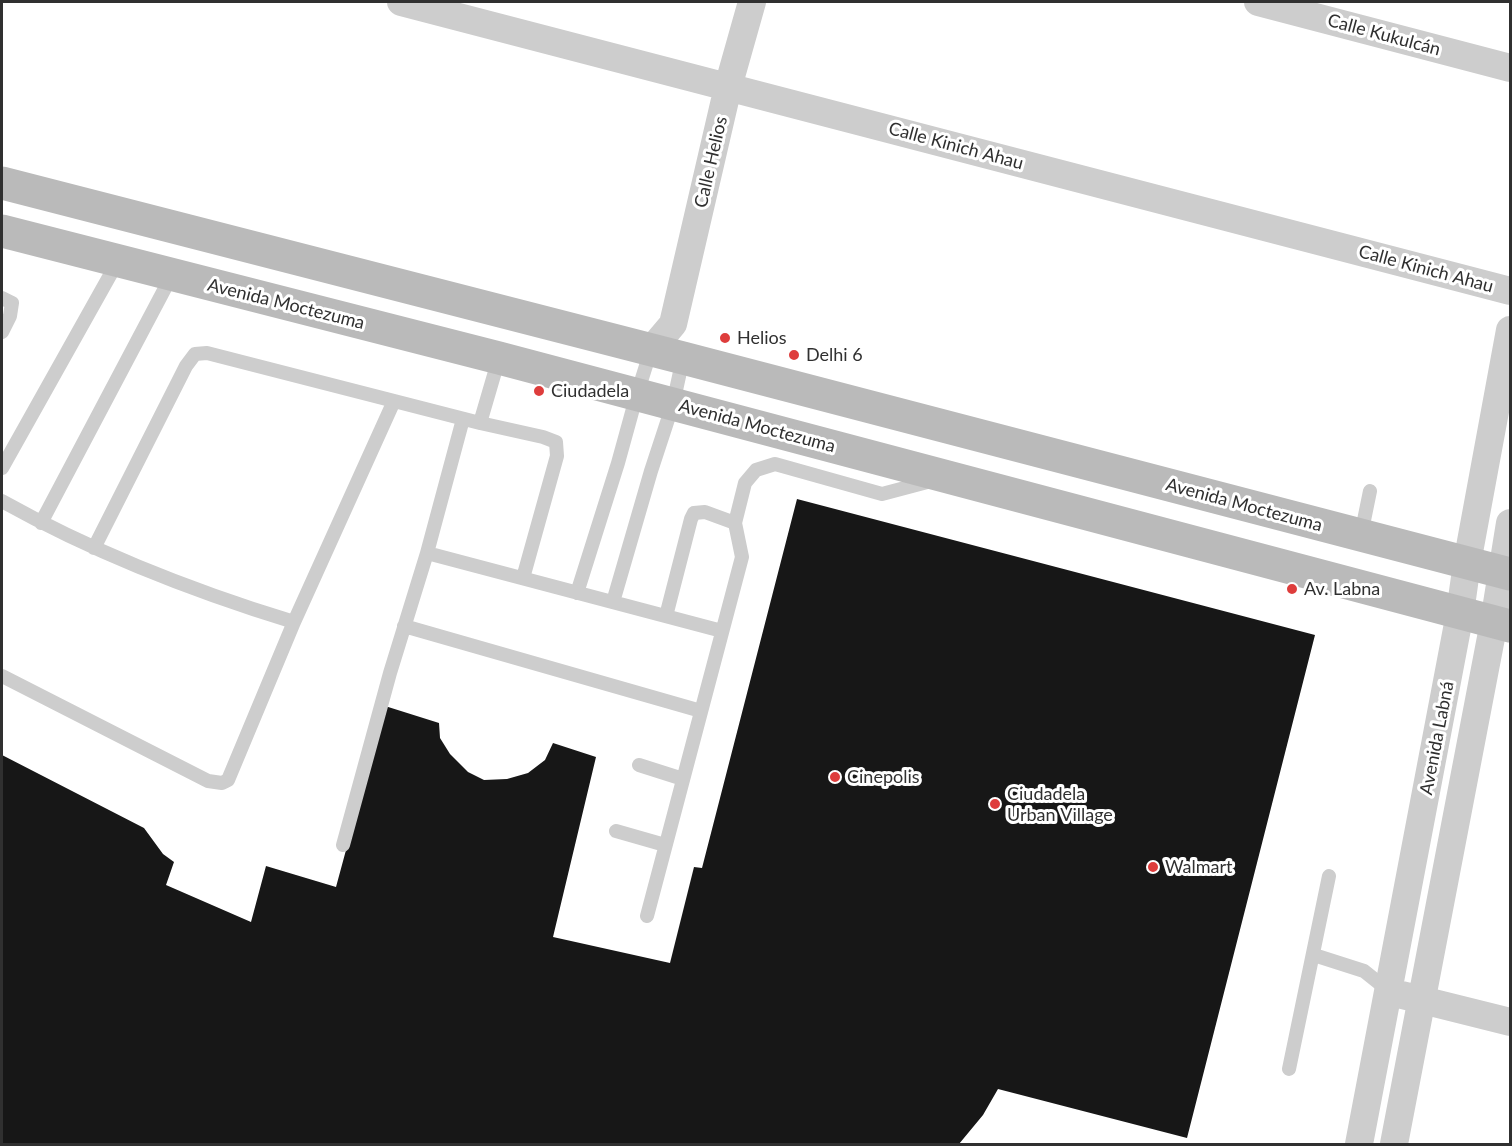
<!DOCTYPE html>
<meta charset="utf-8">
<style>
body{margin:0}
#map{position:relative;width:1512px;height:1146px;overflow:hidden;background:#fff;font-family:Lato,sans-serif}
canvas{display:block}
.frame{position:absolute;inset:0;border:3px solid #303030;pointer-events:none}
</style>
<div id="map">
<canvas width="1512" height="1146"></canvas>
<div class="frame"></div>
</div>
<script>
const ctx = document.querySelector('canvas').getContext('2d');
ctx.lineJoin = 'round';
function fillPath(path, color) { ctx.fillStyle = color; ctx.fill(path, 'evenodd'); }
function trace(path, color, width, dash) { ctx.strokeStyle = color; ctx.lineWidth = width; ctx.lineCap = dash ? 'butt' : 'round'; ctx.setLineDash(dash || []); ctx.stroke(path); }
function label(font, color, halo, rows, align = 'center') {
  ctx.font = font + ' Lato,sans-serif'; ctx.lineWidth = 6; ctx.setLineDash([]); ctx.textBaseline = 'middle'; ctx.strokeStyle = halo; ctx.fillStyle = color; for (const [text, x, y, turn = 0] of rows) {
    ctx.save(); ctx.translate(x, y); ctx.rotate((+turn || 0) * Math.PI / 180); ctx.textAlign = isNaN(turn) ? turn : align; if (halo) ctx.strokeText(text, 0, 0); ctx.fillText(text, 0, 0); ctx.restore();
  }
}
fillPath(new Path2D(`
 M797,499L1315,635L1187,1138L998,1089L983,1115L959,1144H2V755L144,828L163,854L174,862L166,885L251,922L266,866L336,887L385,706L439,723L440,738L450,754L468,772L484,780L507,779L528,773L545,760L553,743L596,757L553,937L670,963L694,867L702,868Z`), '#171717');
trace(new Path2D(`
 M2,298L12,303L10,316L2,332
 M480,423L499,358
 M2,468L118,261
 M2,501C95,553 193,591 294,622
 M41,523L172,275
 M1361,535L1370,491
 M94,548L186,366L195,354L207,353L480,423L543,437L556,442L557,456L523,578
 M427,553L722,631
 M577,593L618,463L637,394L651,350
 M613,602L651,471L673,404L683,358
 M666,616L691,519L694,513L705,512L735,523
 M404,626L701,711
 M2,676L208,781L222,783L228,780L294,622L394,401
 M639,765L683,779
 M616,831L665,845
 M343,845L390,673L427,553L463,419
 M647,916L742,557L735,523L745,483L756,470L775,464L882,494L931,481
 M1314,955L1364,971L1389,991
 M1289,1069L1329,876`), '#cdcdcd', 14);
trace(new Path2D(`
 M401,2L1510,291
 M1258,2L1510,68
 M651,350L673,324L728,87L752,2
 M1402,995L1510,1022
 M1359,1144L1460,613L1467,563L1510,330
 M1394,1144L1494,622L1510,523`), '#cdcdcd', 28);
trace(new Path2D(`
 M2,183L683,358L1510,574
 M2,231L499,358L1510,626`), '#bababa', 33);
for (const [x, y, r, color] of [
 [725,338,6,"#de3d3c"],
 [794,355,6,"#de3d3c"],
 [539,391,6,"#de3d3c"],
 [1292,589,6,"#de3d3c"],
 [835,777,6,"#de3d3c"],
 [995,804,6,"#de3d3c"],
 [1153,867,6,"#de3d3c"]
]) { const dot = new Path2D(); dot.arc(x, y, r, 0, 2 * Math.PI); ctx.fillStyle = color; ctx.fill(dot); trace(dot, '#fff', 2); }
label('18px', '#303030', '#fff', [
 ["Calle Kukulcán",1384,35,15],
 ["Calle Kinich Ahau",956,146,15],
 ["Calle Helios",711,162,-77],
 ["Calle Kinich Ahau",1426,269,15],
 ["Avenida Moctezuma",286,304,14],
 ["Avenida Moctezuma",757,426,15],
 ["Avenida Moctezuma",1244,505,15],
 ["Avenida Labná",1437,738,-79]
]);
label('18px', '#303030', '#fff', [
 ["Helios",737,338],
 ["Delhi 6",806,355],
 ["Ciudadela",551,391],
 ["Av. Labna",1304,589],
 ["Cinepolis",847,777],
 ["Ciudadela",1007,794],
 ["Urban Village",1007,815],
 ["Walmart",1165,867]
], 'left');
</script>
